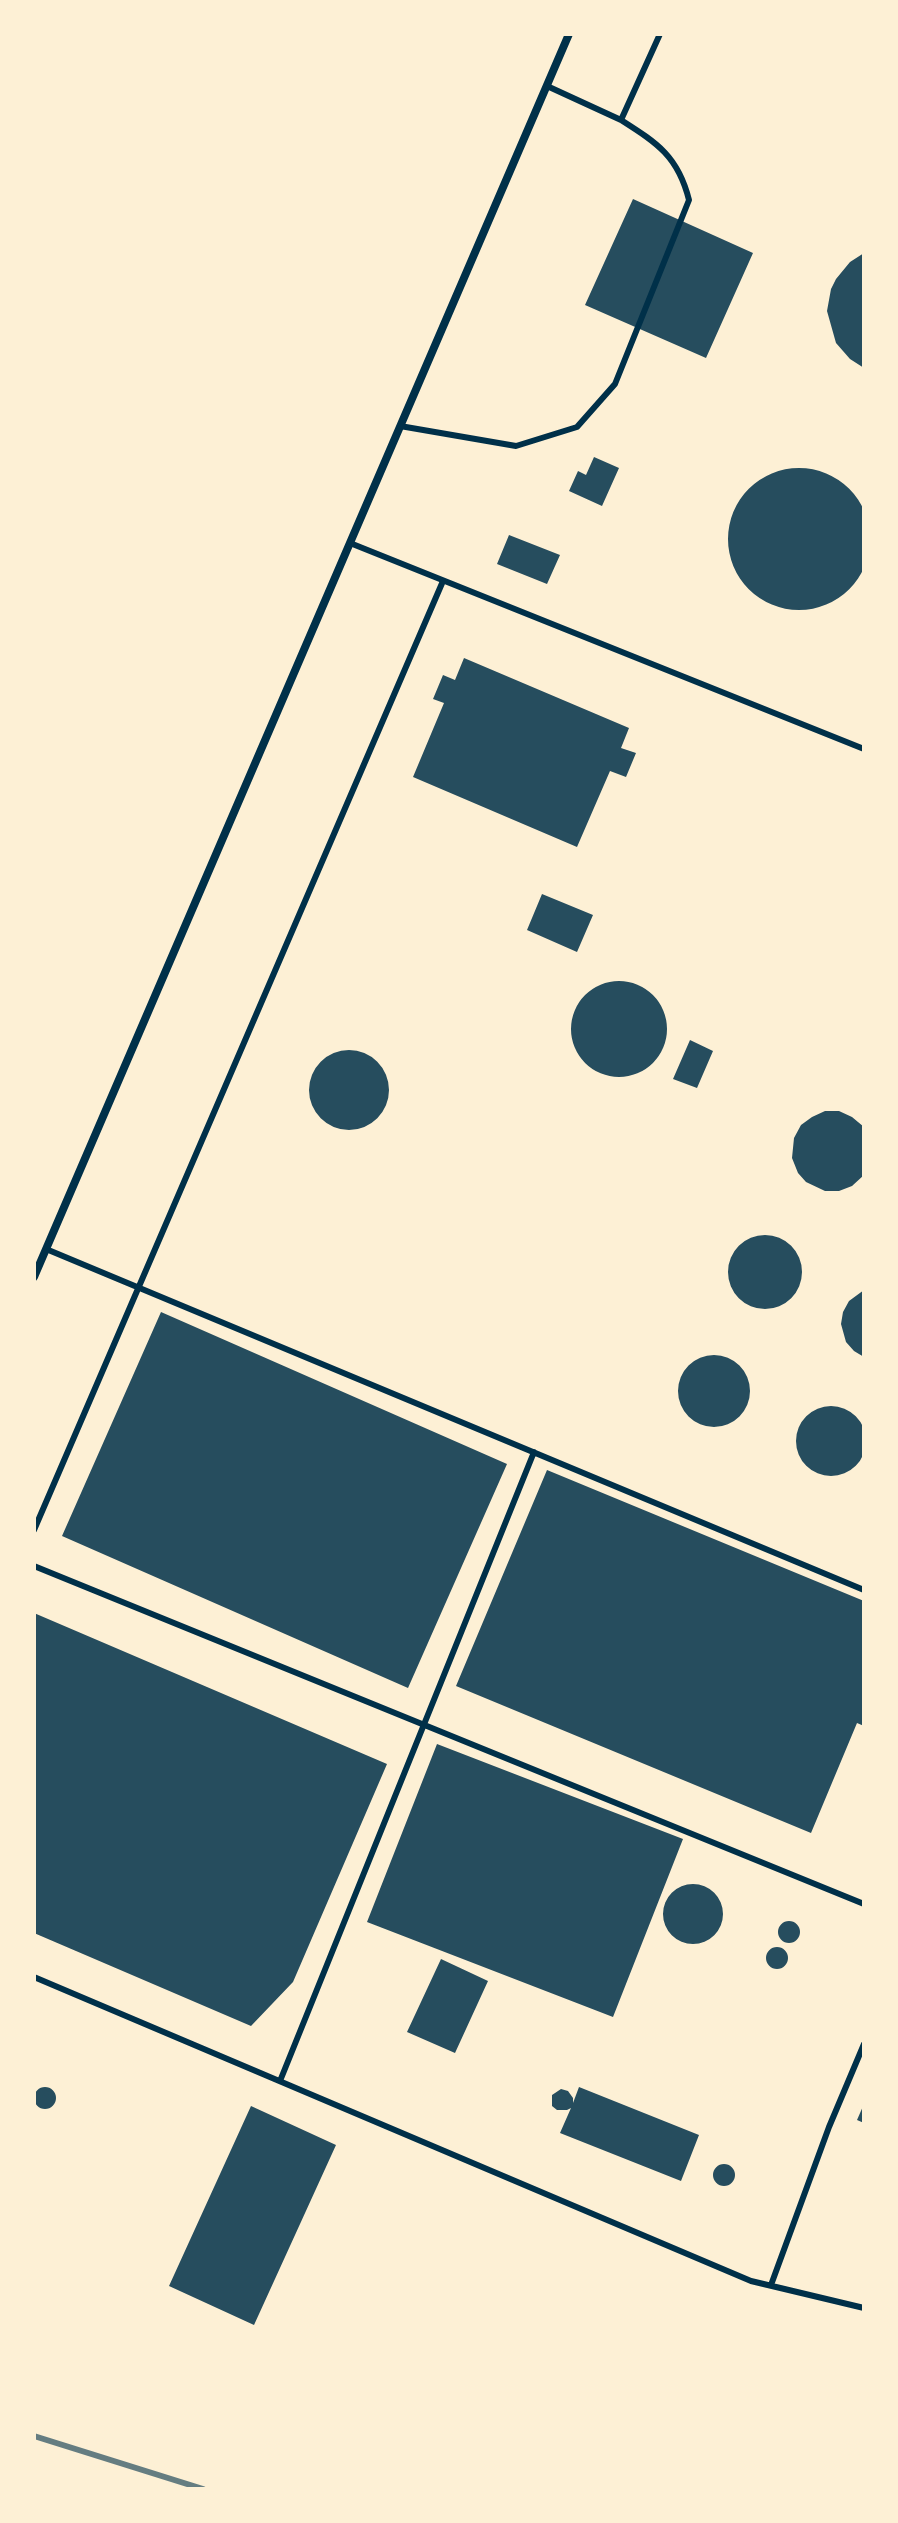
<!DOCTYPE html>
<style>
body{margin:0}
#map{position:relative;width:898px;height:2523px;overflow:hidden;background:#fdf0d5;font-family:"Space Grotesk",sans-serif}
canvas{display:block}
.frame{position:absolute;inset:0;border:36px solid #fdf0d5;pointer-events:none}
</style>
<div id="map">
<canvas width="898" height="2523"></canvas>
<div class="frame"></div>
</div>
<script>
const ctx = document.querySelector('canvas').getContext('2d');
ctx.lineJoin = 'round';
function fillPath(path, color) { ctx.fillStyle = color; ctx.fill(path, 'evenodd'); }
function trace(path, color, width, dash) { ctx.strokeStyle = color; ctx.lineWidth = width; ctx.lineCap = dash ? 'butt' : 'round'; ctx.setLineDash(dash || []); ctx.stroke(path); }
fillPath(new Path2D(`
 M633,199L753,253L706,358L585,305Z
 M864,253V368L850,359L836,343L827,311L831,289L836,279L850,262Z
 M594,457L619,468L602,506L569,491L578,471L586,475Z
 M728 539a71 71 0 1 1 142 0a71 71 0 1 1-142 0Z
 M509,535L560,555L547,584L497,564Z
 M464,658L629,728L621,748L636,753L626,777L610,771L577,847L413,777L444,703L433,699L443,675L455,680Z
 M542,894L593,915L577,952L527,930Z
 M571 1029a48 48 0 1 1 96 0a48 48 0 1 1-96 0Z
 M690,1040L713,1051L697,1088L673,1079Z
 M309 1090a40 40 0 1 1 80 0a40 40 0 1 1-80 0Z
 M825,1111H839L852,1117L864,1127V1175L852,1186L839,1191H825L806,1182L798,1173L792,1158L794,1138L801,1125L812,1117Z
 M728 1272a37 37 0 1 1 74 0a37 37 0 1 1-74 0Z
 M864,1290V1357L854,1351L846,1342L841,1324L843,1312L849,1301Z
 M161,1312L507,1464L408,1688L62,1536Z
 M678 1391a36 36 0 1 1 72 0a36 36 0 1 1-72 0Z
 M796 1441a35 35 0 1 1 70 0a35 35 0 1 1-70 0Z
 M547,1470L864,1601V1726L857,1723L811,1833L456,1686Z
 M34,1613L387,1764L293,1982L251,2026L34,1933Z
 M437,1744L683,1839L613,2017L367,1922Z
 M663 1914a30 30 0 1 1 60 0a30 30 0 1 1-60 0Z
 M778 1932a11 11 0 1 1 22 0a11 11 0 1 1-22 0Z
 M766 1958a11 11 0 1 1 22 0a11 11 0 1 1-22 0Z
 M441,1959L488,1981L455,2053L407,2032Z
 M579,2087L699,2135L681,2181L560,2133L571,2108L567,2110H557L552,2106V2095L561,2089L568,2091L573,2098V2103Z
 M34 2098a11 11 0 1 1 22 0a11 11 0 1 1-22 0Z
 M864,2104V2123L857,2120Z
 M251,2106L336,2145L254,2325L169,2286Z
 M713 2175a11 11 0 1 1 22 0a11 11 0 1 1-22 0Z`), '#264d5e');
trace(new Path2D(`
 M547,86L621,120L660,34
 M400,426L516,446L577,427L615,384L689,200C678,156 657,143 621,120
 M350,543L864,749
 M46,1249L864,1590
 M34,1530L443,581
 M34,1566L864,1904
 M34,1977L751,2281L864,2308
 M280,2081L534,1452
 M771,2285L829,2127L864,2044`), '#003049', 6);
trace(new Path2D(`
 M34,1277L569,34`), '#003049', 8);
trace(new Path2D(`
 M34,2436L203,2489`), '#657d81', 6);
</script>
